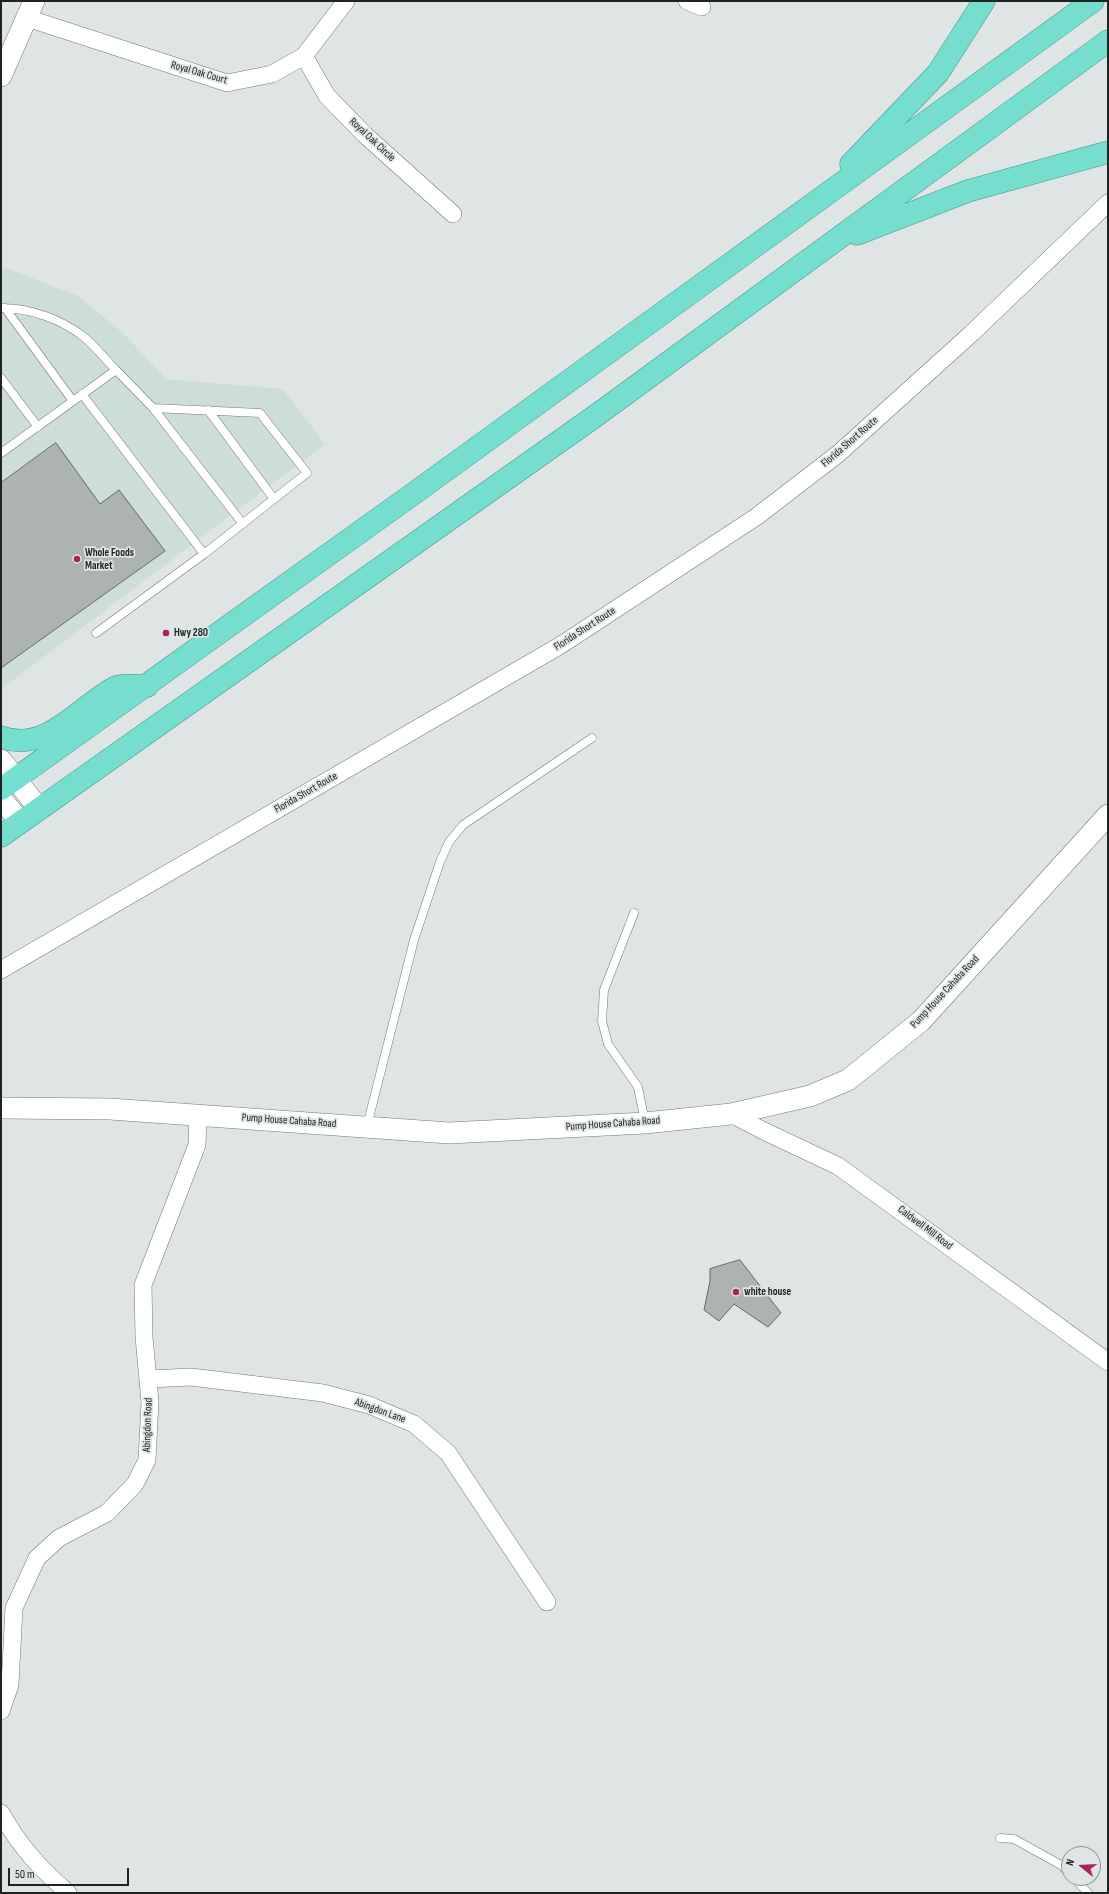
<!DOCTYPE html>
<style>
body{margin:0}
#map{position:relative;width:1109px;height:1894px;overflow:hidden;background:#dee5e4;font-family:"Sofia Sans Condensed",sans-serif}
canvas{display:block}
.frame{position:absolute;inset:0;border:2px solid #202323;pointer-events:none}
.north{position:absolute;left:1061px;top:1846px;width:40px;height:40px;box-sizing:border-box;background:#dee5e4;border:1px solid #929797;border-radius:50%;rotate:288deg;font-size:11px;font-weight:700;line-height:16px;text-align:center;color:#202323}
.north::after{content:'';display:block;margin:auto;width:14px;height:18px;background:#ae205a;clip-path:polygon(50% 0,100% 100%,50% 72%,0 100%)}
.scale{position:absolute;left:8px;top:1868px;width:121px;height:18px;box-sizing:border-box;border:2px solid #202323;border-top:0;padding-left:5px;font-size:12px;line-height:14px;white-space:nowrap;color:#202323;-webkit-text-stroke:3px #dee5e4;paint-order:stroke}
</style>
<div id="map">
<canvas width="1109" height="1894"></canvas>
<div class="frame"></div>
<div class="north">N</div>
<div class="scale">50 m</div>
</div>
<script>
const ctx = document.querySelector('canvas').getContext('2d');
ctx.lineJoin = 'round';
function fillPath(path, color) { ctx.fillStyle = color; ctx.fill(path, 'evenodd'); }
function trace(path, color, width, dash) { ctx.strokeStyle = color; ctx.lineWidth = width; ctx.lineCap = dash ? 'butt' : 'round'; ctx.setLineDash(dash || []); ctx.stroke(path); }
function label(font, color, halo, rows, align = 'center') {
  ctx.font = font + ' "Sofia Sans Condensed",sans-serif'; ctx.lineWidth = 3.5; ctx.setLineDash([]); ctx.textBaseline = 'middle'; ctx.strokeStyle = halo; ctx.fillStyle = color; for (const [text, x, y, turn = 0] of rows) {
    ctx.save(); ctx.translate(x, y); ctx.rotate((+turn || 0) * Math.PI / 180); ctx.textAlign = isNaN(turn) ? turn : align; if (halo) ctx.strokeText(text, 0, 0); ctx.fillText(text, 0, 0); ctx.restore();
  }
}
fillPath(new Path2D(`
 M6,268L78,296L124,334L166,379L283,389L325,444L1,689V271Z`), '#ccddda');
const building = new Path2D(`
 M56,443L100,504L119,490L165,551L1,668V483Z
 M740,1260L781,1313L768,1327L734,1304L719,1321L704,1310L710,1281V1269Z`);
fillPath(building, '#acb3b1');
trace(building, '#636a68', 1);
const service = new Path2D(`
 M1,308C30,308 61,319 84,337C95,346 105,359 116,370
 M5,308L73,401
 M1,378L38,427
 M153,408L243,524
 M208,410L274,499
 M1,453L116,370L153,408L260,413L307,473L204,554L82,394
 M96,633L204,554
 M634,913L604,990L602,1021L608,1044L638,1087L645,1122
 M367,1126L414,940L440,862L449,842L463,825L592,738
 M1000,1838L1014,1839L1061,1865L1069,1873
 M1074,1878L1088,1893`);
const minor = new Path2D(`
 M687,1L702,7
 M27,18L227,83L272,74L304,56L346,1
 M304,56L327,96L365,135L453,214
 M1,970L561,645L756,517L838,454L972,333L1108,203
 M731,1114L766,1132L838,1166L1108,1362
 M149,1379L191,1377L323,1393L369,1405L414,1424L448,1453L547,1602
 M1,1711L10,1685L14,1608L37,1558L59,1538L107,1513L135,1484L147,1460L150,1402L144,1337L143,1285L197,1145L198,1114
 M1,1813C20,1847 39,1867 68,1893`);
const tertiary = new Path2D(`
 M1,76L34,1
 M1,760L39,809
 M1,799L21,822
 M1,1108L110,1109L449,1133L645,1123L731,1114L810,1096L848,1080L921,1021L1108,815`);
const trunk = new Path2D(`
 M851,164L938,73L984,1
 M857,234L968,191L1108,152
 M1,737C47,754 79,706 116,687C124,684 138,686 147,686
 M1,789L413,494L1093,1
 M1,836L594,417L1108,41`);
trace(service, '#727877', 9);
trace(minor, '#727877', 18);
trace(tertiary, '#727877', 22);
trace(trunk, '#42978a', 23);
trace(service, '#fff', 8);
trace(minor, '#fff', 17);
trace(tertiary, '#fff', 21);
trace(trunk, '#76dece', 22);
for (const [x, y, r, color] of [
 [77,559,4,"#ae205a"],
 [166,633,4,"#ae205a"],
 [736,1292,4,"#ae205a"]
]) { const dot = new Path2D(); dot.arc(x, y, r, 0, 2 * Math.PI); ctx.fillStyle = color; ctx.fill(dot); trace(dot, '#dee5e4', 1.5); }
label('11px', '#202323', '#dee5e4', [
 ["Royal Oak Court",199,73,16],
 ["Royal Oak Circle",372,140,43],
 ["Florida Short Route",850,442,-41],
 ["Florida Short Route",585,629,-33],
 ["Florida Short Route",306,793,-30],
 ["Pump House Cahaba Road",945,992,-47],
 ["Pump House Cahaba Road",289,1121,4],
 ["Pump House Cahaba Road",613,1124,-4],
 ["Caldwell Mill Road",925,1228,37],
 ["Abingdon Lane",380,1411,20],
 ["Abingdon Road",148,1425,-88]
]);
label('bold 11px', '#202323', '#dee5e4', [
 ["Whole Foods",85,553],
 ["Market",85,566],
 ["Hwy 280",174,633],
 ["white house",744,1292]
], 'left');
</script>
